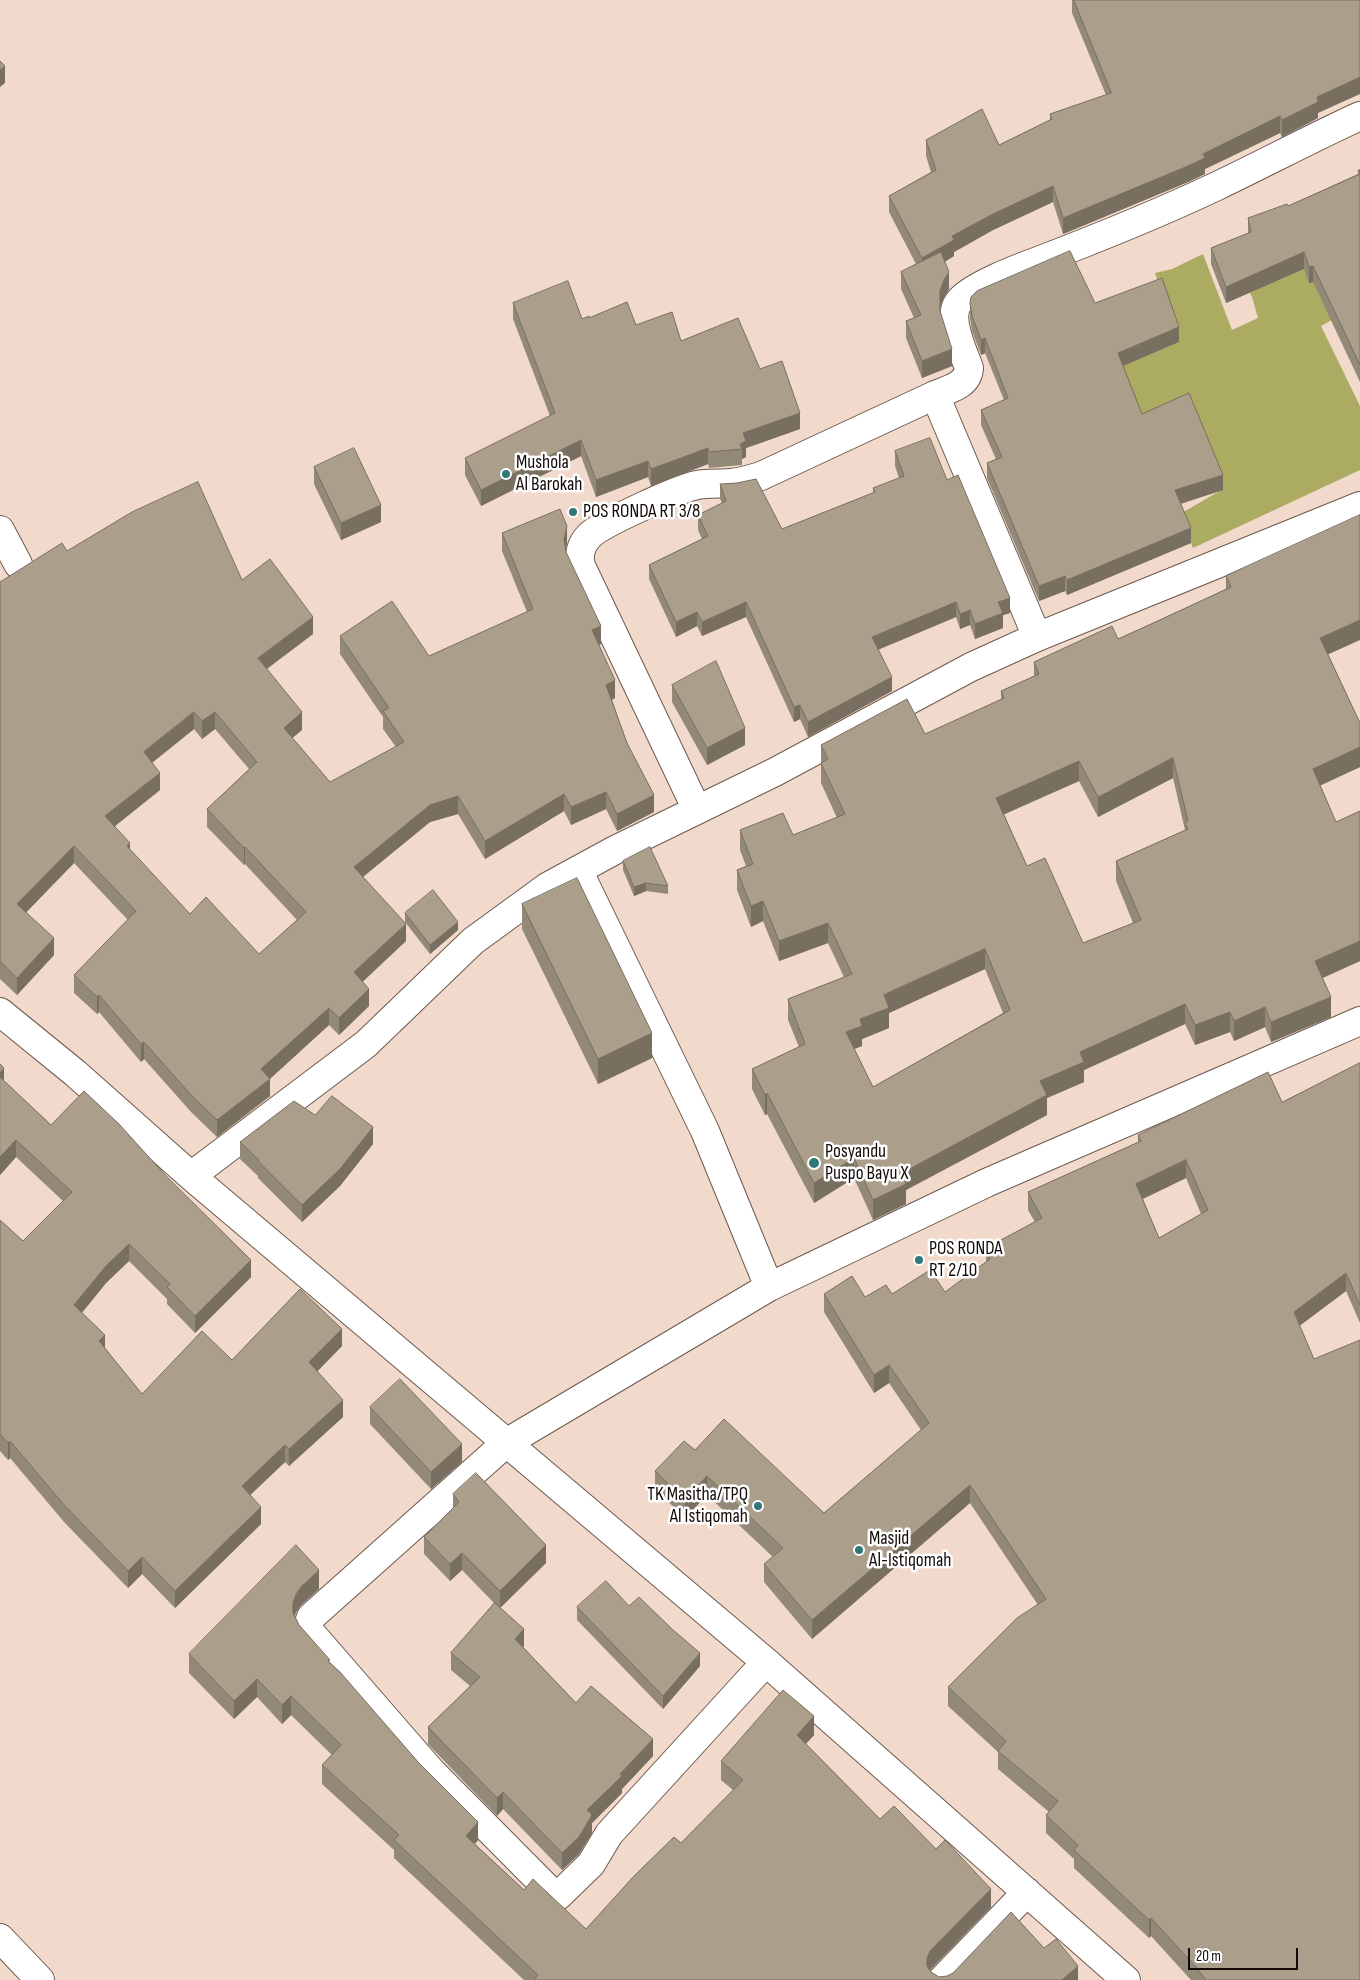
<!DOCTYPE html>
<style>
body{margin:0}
#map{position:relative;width:1360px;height:1980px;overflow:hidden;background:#f1d9cb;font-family:"Sofia Sans Condensed",sans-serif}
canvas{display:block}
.scale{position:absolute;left:1188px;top:1948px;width:110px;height:22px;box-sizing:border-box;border:2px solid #120a06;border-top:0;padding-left:6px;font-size:15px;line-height:18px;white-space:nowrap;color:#120a06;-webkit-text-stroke:4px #fff;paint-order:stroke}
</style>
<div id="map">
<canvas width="1360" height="1980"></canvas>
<div class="scale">20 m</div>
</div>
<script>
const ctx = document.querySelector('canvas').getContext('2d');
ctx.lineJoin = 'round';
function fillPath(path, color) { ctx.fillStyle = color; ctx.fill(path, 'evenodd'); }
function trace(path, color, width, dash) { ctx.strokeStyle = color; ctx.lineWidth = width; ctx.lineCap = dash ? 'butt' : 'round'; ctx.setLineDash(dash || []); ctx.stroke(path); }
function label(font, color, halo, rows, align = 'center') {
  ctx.font = font + ' "Sofia Sans Condensed",sans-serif'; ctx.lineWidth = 5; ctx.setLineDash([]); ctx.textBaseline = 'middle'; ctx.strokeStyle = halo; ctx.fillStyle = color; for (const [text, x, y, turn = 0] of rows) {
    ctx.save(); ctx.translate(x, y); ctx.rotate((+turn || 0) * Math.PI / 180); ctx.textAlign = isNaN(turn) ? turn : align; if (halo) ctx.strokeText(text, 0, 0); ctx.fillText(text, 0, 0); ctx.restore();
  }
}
fillPath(new Path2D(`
 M1203,254L1232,330L1258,318L1252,297L1241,276L1277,281L1304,269L1360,264V304L1321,326L1360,406V470L1193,548L1180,514L1223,489L1155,423L1136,413L1117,361L1122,321L1139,359L1179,342L1155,273L1172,269Z`), '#abac61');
const minor = new Path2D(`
 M935,395C950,389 968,385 969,368C963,351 947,319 958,303C968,287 1019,268 1038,261C1098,238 1158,214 1217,186C1265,163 1312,138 1360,116
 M0,530L18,564
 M697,810L581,566C578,555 581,544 590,535C603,523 678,489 697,485C708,483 720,484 731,483C741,482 751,479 761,476L935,395L1037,637
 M578,870L705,1131L769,1287
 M0,1012L75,1073L191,1176L766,1662L1126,1980
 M191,1176L366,1044L473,941L547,887L615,850L775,772L971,667L1037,637L1360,506
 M766,1662L609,1834L591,1864L558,1896L552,1893L431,1771L311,1633L308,1626L311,1617L506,1443L769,1287L986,1183L1360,1021
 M942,1980L1027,1892`);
const highway = new Path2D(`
 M0,1938L40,1980`);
trace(minor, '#6d594d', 30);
trace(highway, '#6d594d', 30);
trace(minor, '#fff', 28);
trace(highway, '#fff', 28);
fillPath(new Path2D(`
 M1072,0H1360L1318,113V118L1282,137L1280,133L1205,169V174L1188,182L1063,234L1053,202L993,230L954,252V256L945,262L949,289L944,297L940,308L952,366L922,378L906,338V321L914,318L901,289V272L916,264L889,212V196L931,172L926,156V140L999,145L1050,120V114L1106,95L1072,13Z
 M1360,170V382L1313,282L1309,283L1304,269L1226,303L1211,264V248L1248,233V218L1288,206L1358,174V171Z
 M513,303L582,319L589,318L636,325L760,369L800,429L746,448V457L742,459V465L709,468L708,464L651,486L648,477L596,497L581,456L481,506L465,475V458L550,416L513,319Z
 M970,303H1095L1179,342L1123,366L1142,414L1223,490L1181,504L1191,543L1067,595L1065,591L1039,601L987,478V463L996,459L981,425V410L1004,400L985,353L981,355L972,331L970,318Z
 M895,451L947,480L1010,613L1003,615V628L975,639L970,625L960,629L956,617L878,650L892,691L808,737L800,719L794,722L746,617L702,636L697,626L676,637L649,579V565L702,539L698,530V515L722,503L720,499V484L782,529L873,493V488L899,478L895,466Z
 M314,467L381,522L341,540L314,484Z
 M502,533L567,543L566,552L601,644L599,645L615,698L612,700L627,743L654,812L617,831L606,809L571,825L564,811L485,859L458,814L430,822L363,877L406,941L362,981L369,1006L339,1035L329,1025L270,1079V1096L217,1137L192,1113L144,1059L141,1062L99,1012L97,1014L74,993V975L128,920L74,863L26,912L54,955L17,995L0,979V582L67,551L242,580L313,634L267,669L302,730L292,738L330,782L396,747L383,729V717L340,654V636L429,656L527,612L502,551ZM194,729L202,739L215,729L249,769L207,809V827L244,865L245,864L297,920L259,954L190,914L130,851L115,826L160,790L152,763Z
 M1226,576L1328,654L1360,723V767L1320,785L1336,822L1360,811V961L1323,978L1331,1017L1271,1042L1265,1027L1234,1041L1230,1032L1195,1045L1185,1024L1084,1070V1082L1047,1098V1115L906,1190V1204L873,1220L854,1178L814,1203L767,1114L765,1115L752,1089V1069L799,1047L788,1020V999L844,977L828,943L779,961L763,921L751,927L737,890V870L746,866L740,850V830L793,835L837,818L821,783V745L925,734L1001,700V691L1034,676V662L1118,639L1226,589ZM1173,778L1185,830L1116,861V881L1133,923L1083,943L1027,866L1004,814L1079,781L1098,817ZM985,969L1003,1013L873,1087L854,1049L862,1046V1039L889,1028V1013Z
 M672,685L745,745L707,765L672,702Z
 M623,861L668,886V894L646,891L634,896L623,870Z
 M522,904L652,1058L598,1084L522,929Z
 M405,913L458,930L430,954L405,922Z
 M1360,1063V1323L1346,1291L1300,1325L1360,1980H1191L1151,1936L1149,1938L1074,1868V1859L1046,1833V1815L1049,1812L998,1769V1752L948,1706V1687L1038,1605L970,1503L812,1639L764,1582V1564L773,1557L707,1495L685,1518L655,1489V1471L695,1450L824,1513L921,1430L889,1383L874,1393L824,1312V1294L865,1297L892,1294L945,1292L986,1263V1248L1035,1222L1028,1210V1192L1138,1142V1135L1282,1102ZM1186,1178L1201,1214L1159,1238L1143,1199Z
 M0,1064L4,1081L51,1125L251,1277L195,1333L167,1304V1299L129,1261L106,1283L82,1313L105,1348L142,1394L232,1360L342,1346L317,1371L343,1417L289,1466L285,1462L250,1495L261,1524L175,1608L142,1574L128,1588L65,1523L10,1458L8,1460L0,1451V1220L23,1241L63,1201L16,1157L0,1175Z
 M315,1115L373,1144L340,1186L302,1222L258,1178V1176L240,1159V1142Z
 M370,1407L462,1462L431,1489L370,1424Z
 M453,1494L546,1563L500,1608L524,1646L523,1647L576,1703L653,1756L622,1789V1793L592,1823V1833L579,1854L562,1870L503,1809L497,1816L428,1744V1727L470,1686L451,1670V1653L494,1603L462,1570L450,1581L424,1554V1537L453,1508Z
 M319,1589L301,1605L296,1612L295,1616L299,1625L478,1840L475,1844L524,1890L586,1929L681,1843L733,1790L721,1780V1761L814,1735L806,1744L880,1819L991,1907L930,1970V1971L931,1972L939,1977L947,1976L1044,1948L1078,1980H524L394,1858V1850L322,1784V1765L332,1755L291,1715L282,1724L257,1697L234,1719L189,1673V1654Z
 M629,1606L700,1666L663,1709L577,1620V1607Z`), '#938978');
fillPath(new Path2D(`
 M5,66V83L0,87V70Z
 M1360,77V94L1318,113V118L1282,137V120L1317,97Z
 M1280,116V133L1205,169V174L1188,182L1063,234V218Z
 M1053,186V202L993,230L954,252V256L922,274V258L952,236L993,214Z
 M1304,252V269L1226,303V287Z
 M1313,266V282L1309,283V267Z
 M949,272V289L944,297L940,308V291L944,280Z
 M1179,327V342L1118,368V353Z
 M985,338V353L981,355V340Z
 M952,349V366L922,378V361Z
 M800,413V429L746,448V457L742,459V449L740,444L743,433Z
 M581,440V456L481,506V490Z
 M708,448V464L651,486V469Z
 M648,461V477L596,497V480Z
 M1223,475V490L1175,505V490Z
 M381,505V522L341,540V523Z
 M567,526V543L564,557V539Z
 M1191,528V543L1067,595V580Z
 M1065,576V591L1039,601V586Z
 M1010,598V613L1003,615V628L975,639V624L998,602Z
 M746,602V617L702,636V622Z
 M956,602V617L872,652V637Z
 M970,610V625L960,629V614Z
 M697,612V626L676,637V622Z
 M313,617V634L258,675V658Z
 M1360,620V640L1320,658V638Z
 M601,626V644L592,648V630Z
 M892,677V691L808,737V722Z
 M615,680V698L606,702V685Z
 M800,705V719L794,722V707Z
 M194,712V729L144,769V752Z
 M215,712V729L202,739V721Z
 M302,712V730L284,745V728Z
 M745,728V745L707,765V748Z
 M1360,747V767L1313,789V769Z
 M1173,758V778L1098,817V797Z
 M1079,761V781L996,818V798Z
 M160,773V790L105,834V816Z
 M606,792V809L571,825V807Z
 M564,794V811L485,859V841Z
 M654,795V812L617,831V814Z
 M458,796V814L430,822L354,884V867L430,805Z
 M130,843V860L127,846Z
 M74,846V863L17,922V904Z
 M245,847V864L244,865V848Z
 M646,883V891L634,896V887Z
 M763,901V921L751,927V906Z
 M458,922V930L430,954V945Z
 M828,923V943L779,961V941Z
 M406,924V941L354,990V972Z
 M54,938V955L17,995V978Z
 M1360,941V961L1315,981V961Z
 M985,949V969L889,1013V1028L862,1039V1046L846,1052V1032L860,1019L884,995Z
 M369,989V1006L339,1035V1018Z
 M99,995V1012L97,1014V997Z
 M1331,997V1017L1271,1042V1022Z
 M1185,1004V1024L1084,1070V1082L1047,1098V1115L906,1190V1204L873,1220V1200L902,1173L1040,1081L1080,1052Z
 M1265,1007V1027L1234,1041V1021Z
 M329,1008V1025L263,1085L270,1079V1096L217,1137V1120L261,1069Z
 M1230,1012V1032L1195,1045V1025Z
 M652,1033V1058L598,1084V1059Z
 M144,1042V1059L141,1062V1044Z
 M4,1068V1086L0,1090V1073Z
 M767,1093V1114L765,1115V1095Z
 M373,1127V1144L340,1186L302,1222V1205Z
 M16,1140V1157L0,1175V1157Z
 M854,1158V1178L814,1203V1183Z
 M1186,1160V1178L1136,1202V1184Z
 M129,1244V1261L106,1283L74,1322V1305L106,1266Z
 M251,1260V1277L195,1333V1316Z
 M1346,1273V1291L1294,1330V1312Z
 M342,1329V1346L309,1380V1362Z
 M105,1335V1352L99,1341Z
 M889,1365V1383L874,1393V1375Z
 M343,1400V1417L289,1466V1449Z
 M10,1441V1458L8,1460V1443Z
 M462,1444V1462L431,1489V1472Z
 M285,1445V1462L242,1503V1486Z
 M707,1476V1495L685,1518V1500Z
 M970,1485V1503L812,1639V1620Z
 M261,1507V1524L175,1608V1591Z
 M546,1545V1563L500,1608V1591Z
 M462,1553V1570L450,1581V1564Z
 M142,1557V1574L128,1588V1571Z
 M319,1570V1589L301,1605L296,1612L293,1621V1603L296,1594L301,1587Z
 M524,1629V1646L515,1656V1639Z
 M700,1653V1666L663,1709V1696Z
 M257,1679V1697L234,1719V1701Z
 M291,1696V1715L282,1724V1705Z
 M814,1716V1735L797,1753V1735Z
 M653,1739V1756L622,1789V1793L592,1823V1833L579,1854L562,1870V1853L587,1810Z
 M503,1792V1809L497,1816V1798Z
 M478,1822V1840L466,1854V1836Z
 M991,1889V1907L930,1970L927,1977V1958L930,1951Z
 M1151,1918V1936L1149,1938V1920Z
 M1078,1966V1980H1062Z`), '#786f61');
const building = new Path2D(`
 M1074,0H1360V77L1317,97L1318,102L1282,120L1280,116L1203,154L1205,158L1188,166L1063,218L1053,186L993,214L952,236L954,240L922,258L889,196L936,170L926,140L982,109L999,145L1052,119L1050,114L1111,93Z
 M0,61L5,66L0,70Z
 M1360,170V365L1313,266L1309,267L1304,252L1226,287L1211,248L1251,232L1248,218L1287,204L1288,206L1360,174L1358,171Z
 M1070,251L1095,303L1162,278L1179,327L1118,353L1142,414L1189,393L1223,475L1175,490L1191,528L1067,580L1065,576L1039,586L987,463L1002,457L981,410L1008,398L985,338L981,340L972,316L970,303L971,297L977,291Z
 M941,252L949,272L944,280L940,291V311L952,349L922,361L906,321L921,315L901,272Z
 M568,281L582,319L589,316V318L627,302L636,325L672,312L681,341L738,318L760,369L782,361L800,413L743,433L746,441L740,444L742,449L709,452L708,448L651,469L648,461L596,480L581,440L481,490L465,458L555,413L513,303Z
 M930,438L947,480L958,475L1010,598L998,602L1003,613L975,624L970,610L960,614L956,602L872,637L892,677L808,722L800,705L794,707L746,602L702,622L697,612L676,622L649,565L708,536L698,515L726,501L720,484L737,483L756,479L782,529L875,492L873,488L904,476L895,451Z
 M354,448L381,505L341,523L314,467Z
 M198,482L242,580L270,559L313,617L258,658L302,712L284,728L330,782L404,742L383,711L389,708L340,636L392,601L429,656L533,609L502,533L560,509L567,526L564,539L566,552L601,626L592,630L615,680L606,685L627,743L654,795L617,814L606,792L571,807L564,794L485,841L458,796L430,805L354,867L406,924L354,972L369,989L339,1018L329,1008L261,1069L270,1079L217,1120L192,1096L144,1042L141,1044L99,995L97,997L74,975L136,911L74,846L17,904L54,938L17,978L0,961V582L62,543L67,551L132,512ZM194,712L202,721L215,712L257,762L207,809L244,848L245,847L306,912L259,954L206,897L190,914L127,846L130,843L105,816L160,773L144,752Z
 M1360,515V620L1320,638L1360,723V747L1313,769L1336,822L1360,811V941L1315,961L1331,997L1271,1022L1265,1007L1234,1021L1230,1012L1195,1025L1185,1004L1080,1052L1084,1062L1040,1081L1047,1095L902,1173L906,1184L873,1200L854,1158L814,1183L767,1093L765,1095L752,1069L805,1044L788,999L852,974L828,923L779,941L763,901L751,906L737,870L753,864L740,830L783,813L793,835L845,814L821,763L828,759L821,745L907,699L925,734L1004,698L1001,691L1039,674L1034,662L1112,626L1118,639L1160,620L1231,587L1226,576ZM1173,758L1188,821L1185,823L1188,829L1116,861L1141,920L1083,943L1045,858L1027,866L996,798L1079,761L1098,797ZM985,949L1010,1010L873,1087L846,1032L862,1026L860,1019L889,1008L884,995Z
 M716,661L745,728L707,748L672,685Z
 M650,847L668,886L646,883L634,887L623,861Z
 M577,878L652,1033L598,1059L522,904Z
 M433,890L458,922L430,945L405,913Z
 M1360,1063V1305L1346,1273L1294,1312L1314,1359L1360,1340V1980H1206L1196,1967L1151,1918L1149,1920L1074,1850L1078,1845L1046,1815L1058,1801L998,1751L1006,1741L948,1687L1017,1618L1046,1599L970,1485L812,1620L764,1564L783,1548L707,1476L685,1500L655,1471L684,1441L695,1450L724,1419L824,1513L929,1423L889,1365L874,1375L824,1294L852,1276L865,1297L886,1285L892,1294L930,1270L945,1292L990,1259L986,1248L1042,1218L1028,1192L1141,1141L1138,1135L1268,1072L1282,1102ZM1186,1160L1208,1210L1159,1238L1136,1184Z
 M0,1064L4,1068L0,1073Z
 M0,1077L51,1125L84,1091L119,1124L166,1176L251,1260L195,1316L167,1287L170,1284L129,1244L106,1266L74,1305L105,1335L99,1341L142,1394L202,1331L232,1360L300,1289L342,1329L309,1362L343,1400L289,1449L285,1445L242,1486L261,1507L175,1591L142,1557L128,1571L65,1506L10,1441L8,1443L0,1434V1220L23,1241L72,1192L16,1140L0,1157Z
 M332,1096L373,1127L340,1169L302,1205L258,1161L259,1160L240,1142L294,1101L315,1115Z
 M400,1379L462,1444L431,1472L370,1407Z
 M476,1473L546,1545L500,1591L462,1553L450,1564L424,1537L459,1502L453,1494Z
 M296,1545L319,1570L301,1587L296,1594L293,1603V1613L299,1625L330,1660L328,1661L340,1672L419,1763L478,1822L466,1836L524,1890L533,1879L586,1929L634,1876L674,1837L681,1843L743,1780L721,1761L783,1690L814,1716L797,1735L880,1819L894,1806L936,1849L945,1840L991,1889L930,1951L927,1958V1966L931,1972L939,1977L947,1976L953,1973L1011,1912L1044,1948L1056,1939L1078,1966L1062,1980H534L538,1975L394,1840L399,1835L322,1765L341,1745L291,1696L282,1705L257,1679L234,1701L189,1654Z
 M606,1581L629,1606L639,1597L672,1629L700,1653L663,1696L577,1607Z
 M495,1603L524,1629L515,1639L576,1703L591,1686L653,1739L620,1774L622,1776L587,1810L592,1815L579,1837L562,1853L503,1792L497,1798L428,1727L480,1677L451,1653Z`);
fillPath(building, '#ab9f8b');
trace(building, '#786f61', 1);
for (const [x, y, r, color] of [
 [506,474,5,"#307978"],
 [573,512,5,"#307978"],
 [814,1163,6,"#307978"],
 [919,1260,5,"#307978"],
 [758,1506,5,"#307978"],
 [859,1550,5,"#307978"]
]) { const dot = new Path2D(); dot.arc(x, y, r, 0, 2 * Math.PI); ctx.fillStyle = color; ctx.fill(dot); trace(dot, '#fff', 2); }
label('19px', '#120a06', '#fff', [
 ["Mushola",516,463],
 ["Al Barokah",516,485],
 ["POS RONDA RT 3/8",583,512],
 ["Posyandu",825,1152],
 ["Puspo Bayu X",825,1174],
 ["POS RONDA",929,1249],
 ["RT 2/10",929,1271],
 ["TK Masitha/TPQ",748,1495,"right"],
 ["Al Istiqomah",748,1517,"right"],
 ["Masjid",869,1539],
 ["Al-Istiqomah",869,1561]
], 'left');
</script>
